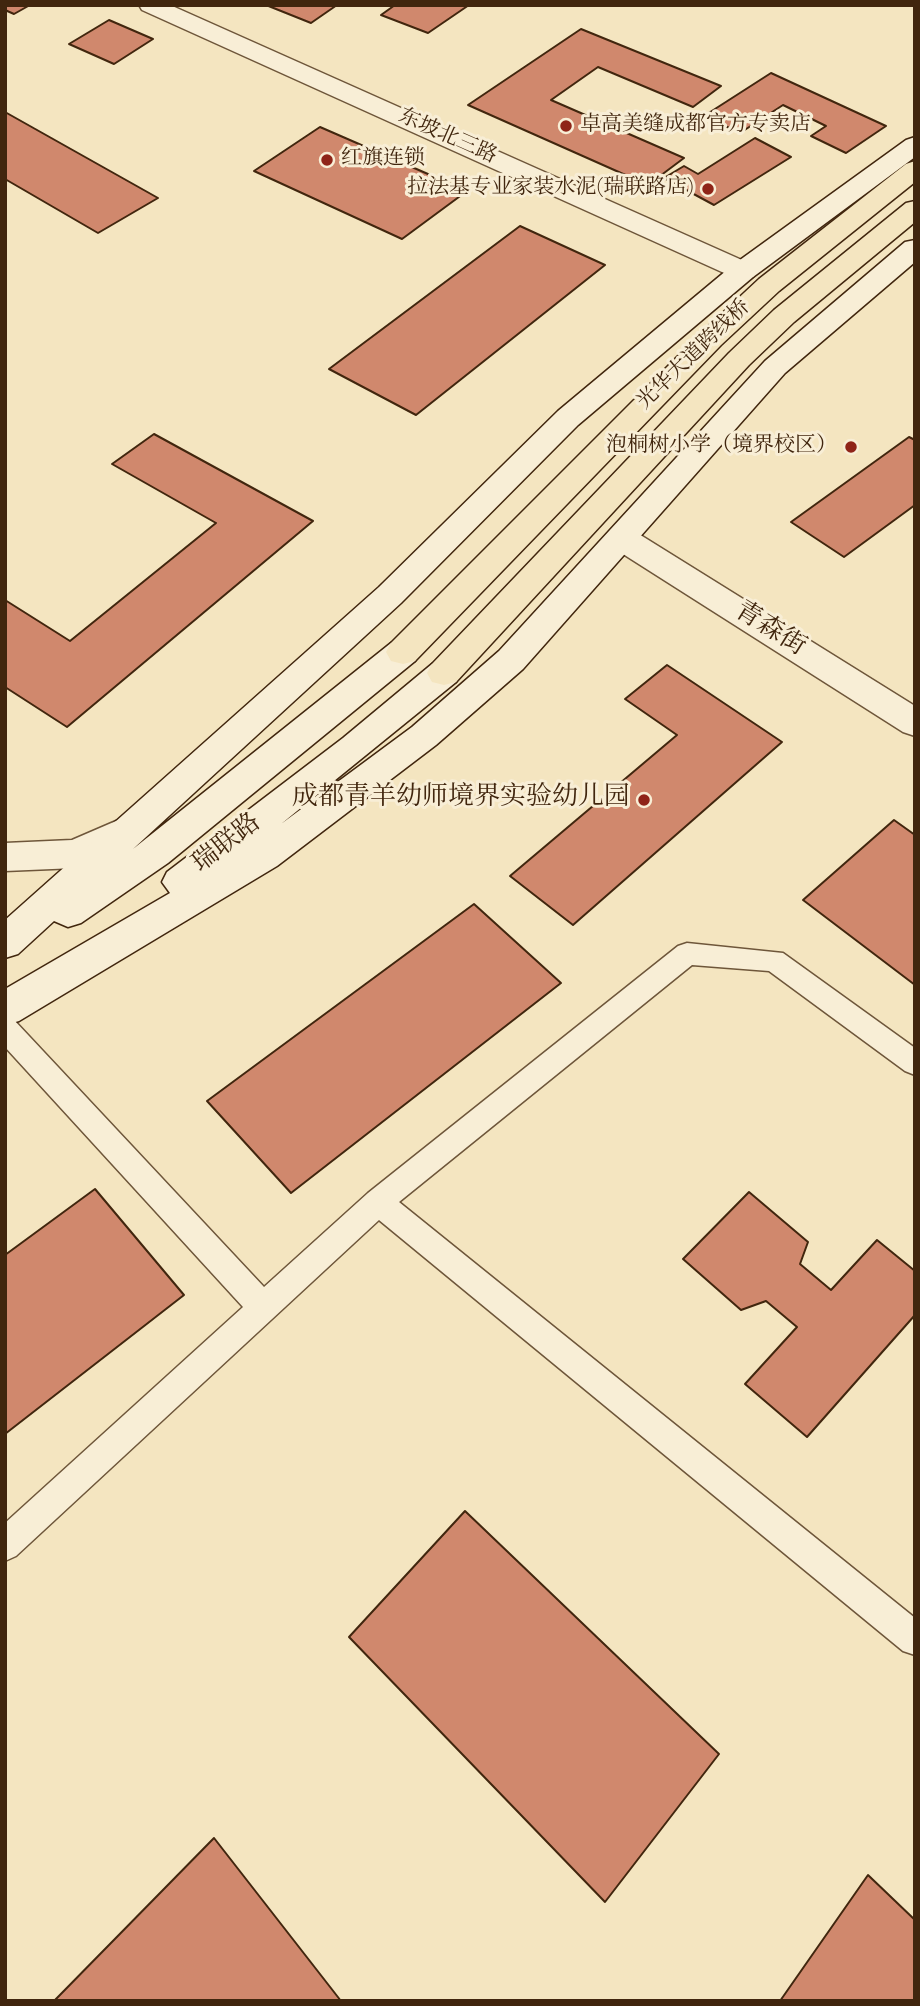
<!DOCTYPE html>
<meta charset="utf-8">
<style>
body{margin:0}
#map{position:relative;width:920px;height:2006px;overflow:hidden;background:#f4e5c0;font-family:"Sorts Mill Goudy",serif}
canvas{display:block}
.frame{position:absolute;inset:0;border:7px solid #41260e;pointer-events:none}
</style>
<div id="map">
<canvas width="920" height="2006"></canvas>
<div class="frame"></div>
</div>
<script>
const ctx = document.querySelector('canvas').getContext('2d');
ctx.lineJoin = 'round';
function fillPath(path, color) { ctx.fillStyle = color; ctx.fill(path, 'evenodd'); }
function trace(path, color, width, dash) { ctx.strokeStyle = color; ctx.lineWidth = width; ctx.lineCap = dash ? 'butt' : 'round'; ctx.setLineDash(dash || []); ctx.stroke(path); }
function label(font, color, halo, rows, align = 'center') {
  ctx.font = font + ' "Sorts Mill Goudy","Noto Serif SC",serif'; ctx.lineWidth = 6; ctx.setLineDash([]); ctx.textBaseline = 'middle'; ctx.strokeStyle = halo; ctx.fillStyle = color; for (const [text, x, y, turn = 0] of rows) {
    ctx.save(); ctx.translate(x, y); ctx.rotate((+turn || 0) * Math.PI / 180); ctx.textAlign = isNaN(turn) ? turn : align; if (halo) ctx.strokeText(text, 0, 0); ctx.fillText(text, 0, 0); ctx.restore();
  }
}
const building = new Path2D(`
 M5,5H30L14,14L5,10Z
 M266,5H337L311,23Z
 M395,5H469L428,33L381,15Z
 M109,20L153,39L114,64L69,44Z
 M581,29L721,86L693,107L598,67L551,100L684,158L648,185L468,105Z
 M771,73L886,126L846,153L811,136L826,126L783,105L740,133L704,116Z
 M5,112L158,198L98,233L5,179Z
 M320,127L467,191L402,239L254,171Z
 M755,138L791,157L714,205L664,178L684,166L698,174Z
 M520,226L605,265L416,415L329,369Z
 M154,434L313,521L67,727L5,687V600L70,641L216,523L112,464Z
 M909,437L915,440V505L844,557L791,522Z
 M667,665L782,742L573,925L510,876L677,735L625,699Z
 M894,820L915,835V985L803,900Z
 M474,904L561,983L291,1193L207,1101Z
 M95,1189L184,1295L5,1434V1255Z
 M749,1192L808,1242L800,1264L831,1290L877,1240L915,1271V1315L807,1437L745,1384L797,1327L766,1301L741,1310L683,1259Z
 M465,1511L719,1754L605,1902L349,1637Z
 M214,1838L341,2001H54Z
 M868,1875L915,1920V2001H780Z`);
fillPath(building, '#d0886d');
trace(building, '#41260e', 2);
const lane = new Path2D(`
 M687,943L783,953L915,1048V1075L905,1071L769,971L692,965L399,1202L915,1618V1655L903,1651L379,1220L16,1556L5,1561V1523L243,1307L5,1047V1017L14,1020L264,1287L368,1193L678,946Z`);
const street = new Path2D(`
 M139,5H170L753,265L757,271L753,277H733L142,10Z
 M623,528L634,531L915,706V736L903,732L612,547L607,539L612,531Z
 M130,815L143,819L148,829L143,839L76,868L5,871V843L72,840Z`);
const secondary = new Path2D(`
 M915,137V157L753,277L578,425L401,603L133,849L391,643L403,640L415,643L420,652L415,661L168,863L81,923L68,927L54,921L18,954L5,958V920L379,587L558,411L733,265L906,140Z
 M915,240V262L785,373L523,669L436,745L277,866L19,1021L5,1025V989L170,893L162,882L167,872L343,738L432,664L444,661L456,664L461,673L456,682L281,824L412,727L499,651L765,361L905,242Z`);
const primary = new Path2D(`
 M915,161V182L779,291L721,345L415,661L403,664L391,661L386,652L391,643L701,333L759,279L906,164Z
 M915,201V222L794,322L749,365L456,682L444,685L432,682L427,673L432,664L729,353L774,310L906,203Z`);
trace(lane, '#6e563a', 3);
trace(street, '#6e563a', 3);
trace(secondary, '#41260e', 3);
trace(primary, '#41260e', 3);
fillPath(lane, '#f8eed6');
fillPath(street, '#f8eed6');
fillPath(secondary, '#f8eed6');
fillPath(primary, '#f4e5c0');
for (const [x, y, r, color] of [
 [566,126,7,"#8f2418"],
 [327,160,7,"#8f2418"],
 [708,189,7,"#8f2418"],
 [851,447,7,"#8f2418"],
 [644,800,7,"#8f2418"]
]) { const dot = new Path2D(); dot.arc(x, y, r, 0, 2 * Math.PI); ctx.fillStyle = color; ctx.fill(dot); trace(dot, '#f8eed6', 2.5); }
label('21px', '#41260e', '#f8eed6', [
 ["卓高美缝成都官方专卖店",580,126],
 ["红旗连锁",341,160],
 ["拉法基专业家装水泥(瑞联路店)",694,189,"right"],
 ["泡桐树小学（境界校区）",837,447,"right"]
], 'left');
label('21px', '#41260e', '#f8eed6', [
 ["东坡北三路",447,138,24],
 ["光华大道跨线桥",695,356,-44]
]);
label('26px', '#41260e', '#f8eed6', [
 ["青森街",769,631,32],
 ["瑞联路",228,845,-38]
]);
label('26px', '#41260e', '#f8eed6', [
 ["成都青羊幼师境界实验幼儿园",630,800]
], 'right');
</script>
